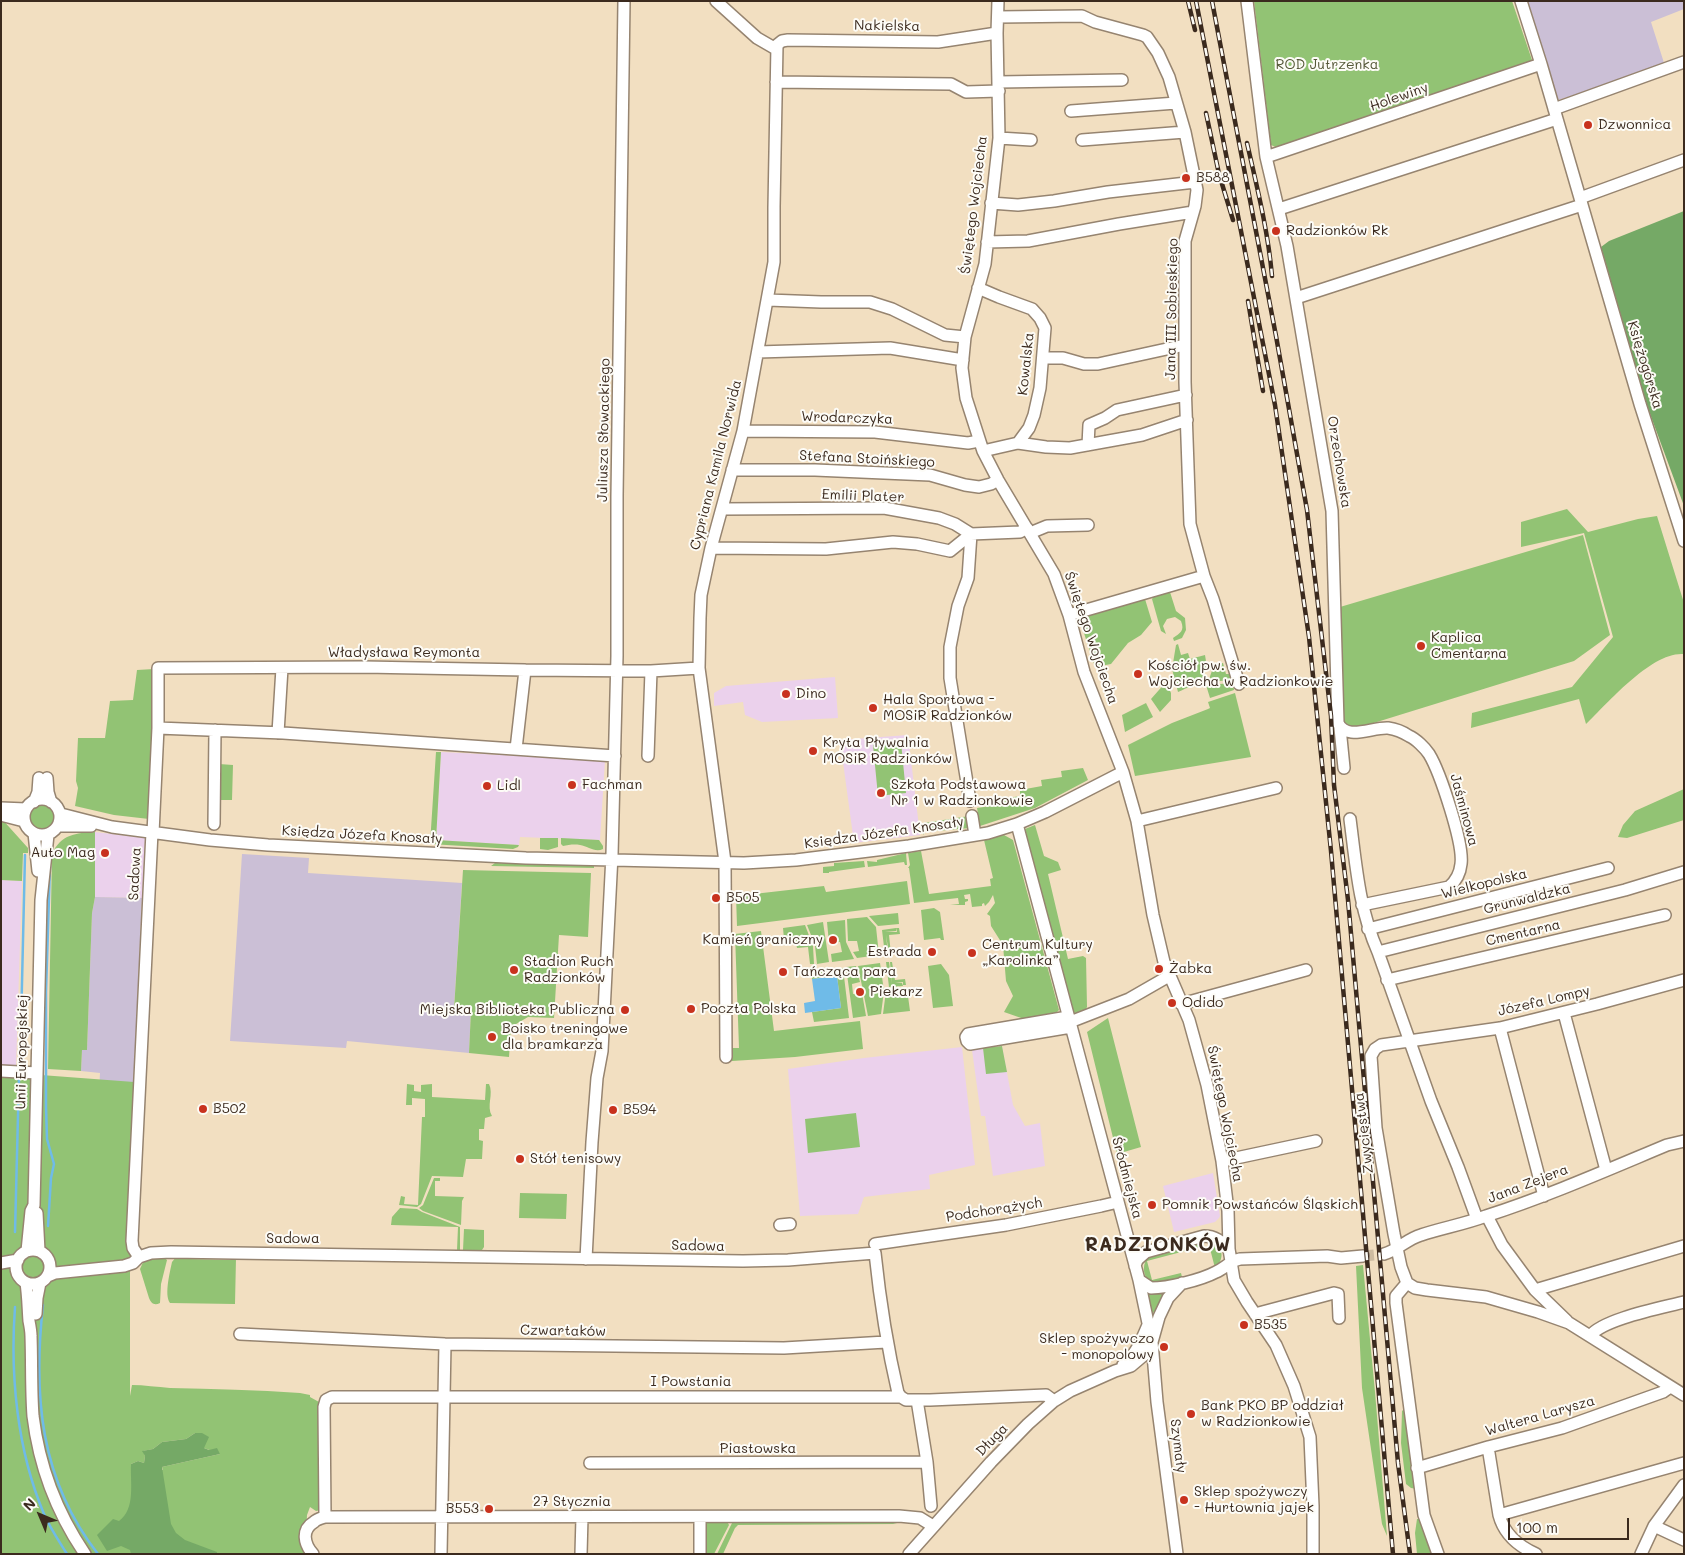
<!DOCTYPE html>
<meta charset="utf-8">
<style>
body{margin:0}
#map{position:relative;width:1685px;height:1555px;overflow:hidden;background:#f2dfc1;font-family:Mali,sans-serif}
canvas{display:block}
.frame{position:absolute;inset:0;border:2px solid #3b2a1e;pointer-events:none}
.north{position:absolute;left:15px;top:1490px;width:50px;height:50px;-webkit-text-stroke:4px #fdfcf7;paint-order:stroke;rotate:315deg;font-size:14px;font-weight:700;line-height:20px;text-align:center;color:#3b2a1e}
.north::after{content:'';display:block;margin:auto;width:18px;height:22px;background:#3b2a1e;clip-path:polygon(50% 0,100% 100%,50% 72%,0 100%)}
.scale{position:absolute;left:1508px;top:1518px;width:121px;height:22px;box-sizing:border-box;border:2px solid #3b2a1e;border-top:0;padding-left:6px;font-size:15px;line-height:18px;white-space:nowrap;color:#3b2a1e;-webkit-text-stroke:4px #fdfcf7;paint-order:stroke}
</style>
<div id="map">
<canvas width="1685" height="1555"></canvas>
<div class="frame"></div>
<div class="north">N</div>
<div class="scale">100 m</div>
</div>
<script>
const ctx = document.querySelector('canvas').getContext('2d');
ctx.lineJoin = 'round';
function fillPath(path, color) { ctx.fillStyle = color; ctx.fill(path, 'evenodd'); }
function trace(path, color, width, dash) { ctx.strokeStyle = color; ctx.lineWidth = width; ctx.lineCap = dash ? 'butt' : 'round'; ctx.setLineDash(dash || []); ctx.stroke(path); }
function label(font, color, halo, rows, align = 'center') {
  ctx.font = font + ' Mali,sans-serif'; ctx.lineWidth = 4; ctx.setLineDash([]); ctx.textBaseline = 'middle'; ctx.strokeStyle = halo; ctx.fillStyle = color; for (const [text, x, y, turn = 0] of rows) {
    ctx.save(); ctx.translate(x, y); ctx.rotate((+turn || 0) * Math.PI / 180); ctx.textAlign = isNaN(turn) ? turn : align; if (halo) ctx.strokeText(text, 0, 0); ctx.fillText(text, 0, 0); ctx.restore();
  }
}
fillPath(new Path2D(`
 M835,677L838,718L762,722L745,715L743,702L714,706V693L726,686Z
 M908,735L920,835L854,843L840,740Z
 M441,752L605,760L600,840L520,837L519,845L436,840Z
 M95,832L145,838L142,898L95,897Z
 M1,880L22,881L16,1068L1,1067Z
 M1002,1046L1013,1105L1025,1126L1040,1123L1045,1166L993,1176L985,1116H981L972,1050Z
 M962,1047L975,1165L929,1175L930,1189L864,1197L858,1214L800,1216L788,1069L864,1058Z
 M1213,1173L1220,1216L1219,1218L1215,1222L1174,1232L1163,1186Z`), '#ebd1ec');
fillPath(new Path2D(`
 M1528,1H1684V9L1651,22L1665,66L1558,100Z
 M242,854L309,858L308,873L462,883L454,1008L471,1010L469,1053L347,1041L346,1048L230,1041Z
 M95,897L142,898L134,1072L122,1258L90,1257L100,1073L81,1071L82,1050H87L92,913Z`), '#cbbfd6');
fillPath(new Path2D(`
 M1254,1H1512L1533,63L1280,149L1271,145Z
 M1567,509L1588,532L1638,519L1657,516L1684,603V654C1652,651 1608,703 1586,724L1579,699L1471,728L1472,713L1572,687L1613,637L1584,533L1521,547V522Z
 M1583,535L1610,635L1574,661L1351,730L1341,724L1340,607Z
 M1170,592L1176,611L1185,618L1186,630L1182,638L1174,641L1173,638C1180,633 1185,631 1181,621L1175,617L1167,619L1163,626L1166,634L1161,631L1152,599L1155,595Z
 M1145,599L1152,622L1141,635L1128,643L1111,664L1095,667L1082,627L1089,614Z
 M1178,644L1181,655L1188,653L1190,659L1205,655C1210,680 1198,683 1178,692L1172,669L1176,645Z
 M1223,663L1226,674H1230L1232,680L1208,682L1214,665Z
 M154,669L149,819L114,815L75,806L78,788L76,781L78,738H105L110,701L133,700L137,670Z
 M1166,682L1171,693V700L1160,712L1151,699Z
 M1233,683L1234,690L1210,698L1206,685Z
 M1235,693L1251,757L1135,776L1128,745L1172,723L1208,709L1210,708L1208,702Z
 M1146,703L1153,717L1125,732L1122,715Z
 M901,742L906,793L878,796L873,745Z
 M436,752H441L436,840L519,845L518,847L513,849L430,844Z
 M219,764L233,765L232,800H218Z
 M1083,768L1088,780L1035,808L980,826L977,808L998,805L997,800L1020,796V790L1042,786L1041,780L1062,777L1061,771Z
 M1684,789V820L1627,838L1618,837L1623,825L1635,811Z
 M30 817a12 12 0 1 1 24 0a12 12 0 1 1-24 0Z
 M969,816L970,828L925,832L923,835L924,823Z
 M1,818L28,848V853H23L22,881L1,880Z
 M1035,825L1044,856L1058,862L1061,870L1048,874L1068,959L1083,956L1086,958L1087,1007L1086,1009L1075,1013L1071,1012L1025,829Z
 M95,832V897L92,913L87,1050H82L81,1071L48,1069L52,854C61,834 76,833 95,832Z
 M1004,835L1013,840L1059,1010L1055,1014L1024,1019L1004,1012L1013,996L1006,981L1003,945L991,926L990,916L987,914L995,903L993,895L989,902L985,906L984,903L982,904V906L972,907L970,894L964,895L965,899H968V901L965,902V905H950L959,904L958,898L914,903L909,868H908L910,865L908,853L921,851L929,894L991,886L990,879L993,878L984,840Z
 M540,838H558V847L548,850L540,849Z
 M561,838L599,840L603,846V849C595,853 588,846 580,845C574,844 568,845 563,846L561,844Z
 M906,853L907,865H905L904,862L868,867L867,861L877,862V860Z
 M864,861L865,867L829,872V873H823V867L834,866V863Z
 M495,863L546,865L594,864V868L491,866Z
 M463,870L591,873L588,937L559,935L554,1018L528,1017L511,1027L509,1057L469,1053L471,1010L454,1009Z
 M907,881L910,904L737,926L736,896L824,886L826,892Z
 M934,908L940,912L944,940H941L940,938L924,940L921,910Z
 M898,913L899,924L878,926L869,916Z
 M867,917L876,927L879,955L857,958L853,952L859,951L857,941H848L847,919Z
 M845,920L846,942L854,959L832,962L831,954L842,952L840,942L829,943L827,922Z
 M823,922L829,962L817,964L815,946L819,945L818,935H811L807,925Z
 M805,925L813,946L814,964H810L808,947L797,948L795,937L784,939L783,928Z
 M896,928V931L885,932H897L896,928H899L900,934L889,935L891,954H889L886,935L888,954L885,955L882,930Z
 M761,931L774,1031L860,1021L863,1049L795,1057L732,1061V1048H739L735,934Z
 M886,962H889L892,984L890,962H892L895,980L905,979L906,985H903V982L895,983H902L903,986L889,987Z
 M880,963L884,991L881,1014L868,1016L858,966Z
 M941,964L949,975L953,1006L933,1008L928,966Z
 M856,966L860,982L852,984L853,994L862,993L866,1016L853,1018L846,967Z
 M843,968L849,1018L814,1022L812,1012L841,1008L837,976L812,979L811,972Z
 M907,989L910,1011L883,1014L886,991Z
 M1108,1018L1141,1147L1117,1154L1087,1032Z
 M1002,1046L1007,1072L986,1074L983,1048Z
 M1,1072L134,1082L130,1261V1396L132,1385C144,1385 157,1387 170,1388C213,1389 257,1390 300,1393L310,1395V1397L319,1402L321,1405V1510L316,1511L310,1507L307,1515L305,1554H1ZM195,1433L204,1448L220,1454L162,1467L163,1470L131,1464L138,1461L144,1463L145,1456L143,1451L153,1449L162,1442L186,1439Z
 M407,1084L414,1085V1091L421,1092V1085L432,1084V1097L485,1100L486,1084H489C494,1094 486,1106 492,1116L485,1118L484,1129H479V1140L483,1141L482,1159H466L463,1177L432,1176L421,1204L417,1207L399,1205L401,1196L405,1197L404,1204L418,1205L422,1117H425V1099L412,1098V1105H406Z
 M856,1113L860,1147L808,1153L805,1119Z
 M434,1178H440V1181H435V1196L464,1197L462,1201L461,1225L423,1211L419,1208L423,1205Z
 M520,1193L567,1194L566,1219L519,1218Z
 M400,1208L417,1209L422,1212L460,1227V1250H457L458,1227L391,1225L392,1217Z
 M464,1229L484,1230V1247L482,1250H463Z
 M1202,1241L1204,1246L1147,1261L1152,1280L1181,1273L1182,1277L1158,1283H1149C1142,1272 1142,1264 1150,1254Z
 M1208,1241C1223,1245 1226,1258 1215,1268Z
 M164,1257L167,1260L161,1284L160,1303C154,1306 151,1303 149,1298L140,1269L144,1260Z
 M176,1257H186L189,1259L230,1260L233,1257L236,1258L235,1304L170,1303C164,1295 170,1272 172,1262Z
 M1363,1265L1375,1392L1387,1536L1382,1524L1362,1388L1356,1266Z
 M1149,1292H1166L1156,1313L1150,1312L1147,1293Z
 M1405,1408L1417,1489L1411,1488L1406,1484L1401,1443L1402,1411Z
 M1417,1519H1421L1433,1554H1417L1415,1533Z
 M703,1522L728,1523L729,1525L714,1554H703Z
 M732,1523H893L897,1524L738,1525L735,1528L723,1554H717Z`), '#92c374');
fillPath(new Path2D(`
 M1684,211V506L1646,403L1601,247L1609,241Z
 M195,1433H202L209,1437L204,1448L209,1450L217,1448L220,1454L162,1467L171,1524L176,1533L185,1540L217,1552V1554H131L130,1550L121,1546L107,1551L97,1535L113,1519L119,1521C136,1509 130,1482 131,1464L138,1461L144,1463L145,1456L142,1451L153,1449L162,1442L186,1439Z`), '#75a966');
fillPath(new Path2D(`
 M837,976L841,1008L805,1013L804,1003L815,1001L812,979Z`), '#6fbbe8');
trace(new Path2D(`
 M20,1068L25,855
 M48,1226L51,1178L54,1164L47,1139L46,1106V992L50,866
 M15,1232L19,1077
 M43,1305C33,1395 40,1480 98,1554
 M15,1307C10,1375 17,1450 44,1514C50,1528 59,1541 67,1554`), '#6fbbe8', 2.5);
trace(new Path2D(`
 M1363,1256L1384,1254`), '#cdbba0', 11, [11, 5.5]);
const minor = new Path2D(`
 M716,1L757,38L776,49
 M998,1L997,33L999,138L985,264L965,337L962,368L966,398L983,451L998,480L1054,574L1069,615L1084,672L1123,772L1137,821L1153,915L1164,962L1189,1020L1207,1085L1222,1161L1228,1211L1229,1249L1234,1280L1247,1302L1276,1345L1294,1386L1310,1437L1313,1506V1554
 M1247,1L1266,157L1287,246L1332,511L1338,723C1346,741 1372,727 1388,728C1395,729 1403,732 1409,736C1416,739 1425,748 1429,754C1440,772 1464,844 1461,864C1460,874 1456,881 1449,887L1362,905
 M1521,1L1541,64L1640,404L1684,541
 M998,17L1082,16L1095,22L1143,35L1147,37L1158,53L1169,77L1185,132L1197,190L1195,206L1185,241V382L1190,524L1204,576L1213,599L1239,684
 M776,82L951,84L966,92L999,91
 M999,82L1122,80
 M1554,109L1684,62
 M1071,111L1176,103
 M999,138L1031,140
 M1082,140L1185,132
 M1266,157L1541,64
 M1580,198L1684,160
 M991,203L1018,205L1054,201L1108,192L1195,182
 M1279,209L1557,119
 M987,242L1028,241L1119,224L1193,212
 M978,288L999,297L1032,309L1040,318L1045,328L1040,388L1034,415L1029,428L1018,443L983,451
 M1296,298L1582,205
 M768,300L821,302H870L892,309L945,335L965,337
 M758,352L890,348L963,360
 M1043,358H1063L1084,364H1098L1185,345
 M743,431L875,432L968,443L979,441
 M1018,443L1046,447L1070,448L1142,435L1187,420
 M1088,445L1089,425L1105,418L1117,410L1186,395
 M732,470H815L930,475L965,485L979,487L991,484L998,480
 M722,509L884,508L939,518L955,524L971,534L1020,532L1027,528
 M1030,533L1047,526L1088,525
 M711,548L826,549L893,542L917,544L950,551L971,534
 M1069,615L1204,576
 M158,728L283,733L615,756
 M1340,728L1344,768
 M278,733L282,668
 M516,749L525,670L651,671L699,668
 M648,756L651,671
 M47,778L48,792L51,802
 M24 817a18 18 0 1 1 36 0a18 18 0 1 1-36 0Z
 M970,801L950,678V647L958,606L968,578L971,534
 M34,802L38,792L39,778
 M1,808L26,809
 M61,814L112,827L210,840L268,845L526,858L744,863L796,860L909,846L988,833L1017,824L1045,812L1123,772
 M1,815L24,821
 M972,816L975,835
 M1350,819C1356,865 1359,909 1378,952L1431,1101L1458,1167L1477,1219
 M1137,821L1276,788
 M214,824L215,730
 M1017,824L1139,1280L1152,1342L1157,1402L1177,1554
 M58,826H91
 M152,832L132,1241L133,1248L139,1257L151,1253L171,1252L743,1261L788,1260L875,1253C880,1301 887,1346 898,1393L901,1397
 M34,833L38,871
 M153,833L158,728V668L364,667L525,670
 M1368,929L1608,868
 M1378,952L1625,890L1684,872
 M1387,980L1665,915
 M1684,980L1597,1004L1500,1028L1381,1045L1375,1049L1371,1056L1376,1128L1394,1234L1401,1267L1407,1283L1415,1288L1427,1290L1486,1297L1538,1312L1569,1323L1684,1395
 M1181,1004L1306,970
 M1564,1013L1606,1170
 M1068,1017L968,1034L966,1037L967,1041L970,1044L1071,1027
 M1070,1022L1129,999L1169,976
 M1500,1028L1544,1196
 M726,1057L725,862L699,668L700,618L701,595L711,548L743,431L774,262V207L777,45L782,41L788,40L938,42L997,33
 M1,1071L37,1073
 M1222,1161L1316,1141
 M37,1213L39,1251
 M1487,1216L1502,1245L1535,1290L1567,1321
 M780,1225L790,1224
 M875,1244L1006,1225L1101,1206L1118,1202
 M16 1267a17 17 0 1 1 34 0a17 17 0 1 1-34 0Z
 M27,1251L31,1211L34,1205L41,900L48,835
 M1384,1254C1398,1250 1407,1239 1421,1235C1442,1228 1465,1224 1486,1216C1548,1196 1607,1170 1667,1145L1684,1141
 M586,1259L592,1142L597,1078L602,1051L612,855L617,656V496L624,1
 M1,1263L18,1260
 M1135,1266L1137,1260L1146,1252L1204,1236C1215,1236 1221,1241 1229,1249
 M48,1276L55,1273L124,1266L133,1263L139,1257
 M1139,1280L1151,1288C1168,1288 1201,1280 1216,1272C1225,1268 1230,1261 1240,1259L1327,1256L1341,1258L1363,1256
 M26,1283C28,1296 28,1308 29,1321C30,1326 31,1331 31,1336C32,1363 31,1389 33,1416C39,1465 57,1513 85,1554
 M1407,1283L1396,1296V1303L1424,1515L1438,1554
 M1535,1290L1684,1246
 M36,1314L37,1298L40,1283
 M1255,1314L1334,1293L1338,1294L1339,1318
 M240,1334L445,1344L784,1348L886,1342
 M1590,1336C1603,1319 1661,1308 1684,1302
 M1123,1365C1136,1355 1142,1339 1148,1325
 M917,1400L927,1462L931,1506
 M1488,1447L1499,1515C1504,1534 1518,1546 1536,1554
 M590,1463L927,1462
 M1417,1468L1488,1447L1562,1428L1663,1392L1670,1387
 M1499,1515L1684,1463
 M325,1517L324,1407L326,1400L332,1397H901L906,1400H930L1046,1395L1054,1401
 M1654,1526L1684,1540
 M313,1554C304,1544 301,1530 314,1522C317,1519 322,1518 325,1517L899,1516L920,1518L933,1526
 M441,1554L445,1344
 M581,1554L582,1517
 M700,1554V1517
 M909,1554L991,1462L1028,1424L1054,1401L1070,1391L1115,1371L1131,1366L1144,1355L1152,1342L1159,1317L1168,1298L1182,1283
 M1641,1554L1654,1526L1684,1485`);
trace(minor, '#968470', 14);
trace(minor, '#fff', 11);
const rail = new Path2D(`
 M1188,1L1195,30
 M1196,1L1275,405L1309,637L1331,851L1393,1554
 M1212,1L1276,336L1307,510L1331,716L1334,785L1348,900L1398,1463L1410,1554
 M1206,113L1219,174L1233,220
 M1247,143C1257,187 1268,231 1272,276
 M1248,301L1263,391`);
trace(rail, '#3b2a1e', 4.5);
trace(rail, '#fdfcf7', 2.5, [8]);
for (const [x, y, r, color] of [
 [1588,125,5,"#c8321e"],
 [1186,178,5,"#c8321e"],
 [1276,231,5,"#c8321e"],
 [1421,646,5,"#c8321e"],
 [1138,674,5,"#c8321e"],
 [786,694,5,"#c8321e"],
 [873,708,5,"#c8321e"],
 [813,751,5,"#c8321e"],
 [572,785,5,"#c8321e"],
 [487,786,5,"#c8321e"],
 [881,793,5,"#c8321e"],
 [105,853,5,"#c8321e"],
 [716,898,5,"#c8321e"],
 [833,940,5,"#c8321e"],
 [932,952,5,"#c8321e"],
 [972,953,5,"#c8321e"],
 [1159,969,5,"#c8321e"],
 [514,970,5,"#c8321e"],
 [783,972,5,"#c8321e"],
 [860,992,5,"#c8321e"],
 [1172,1003,5,"#c8321e"],
 [691,1009,5,"#c8321e"],
 [625,1010,5,"#c8321e"],
 [492,1037,5,"#c8321e"],
 [203,1109,5,"#c8321e"],
 [613,1110,5,"#c8321e"],
 [520,1159,5,"#c8321e"],
 [1152,1205,5,"#c8321e"],
 [1244,1325,5,"#c8321e"],
 [1164,1347,5,"#c8321e"],
 [1191,1414,5,"#c8321e"],
 [1184,1500,5,"#c8321e"],
 [489,1509,5,"#c8321e"]
]) { const dot = new Path2D(); dot.arc(x, y, r, 0, 2 * Math.PI); ctx.fillStyle = color; ctx.fill(dot); trace(dot, '#fdfcf7', 2); }
label('14px', '#3b2a1e', '#fdfcf7', [
 ["Nakielska",887,26,1],
 ["Holewiny",1399,97,-19],
 ["Świętego Wojciecha",974,205,-83],
 ["Jana III Sobieskiego",1172,309,-89],
 ["Kowalska",1026,364,-84],
 ["Księżogórska",1645,365,73],
 ["Wrodarczyka",847,418,2],
 ["Juliusza Słowackiego",604,430,-89],
 ["Stefana Stoińskiego",867,459,3],
 ["Orzechowska",1339,462,81],
 ["Cypriana Kamila Norwida",716,465,-76],
 ["Emilii Plater",863,496,2],
 ["Świętego Wojciecha",1091,638,71],
 ["Władysława Reymonta",404,653],
 ["Jaśminowa",1464,810,75],
 ["Księdza Józefa Knosały",884,833,-8],
 ["Księdza Józefa Knosały",362,835,3],
 ["Sadowa",135,874,-87],
 ["Wielkopolska",1484,884,-14],
 ["Grunwaldzka",1527,899,-14],
 ["Cmentarna",1523,933,-13],
 ["Józefa Lompy",1544,1001,-13],
 ["Unii Europejskiej",22,1052,-89],
 ["Świętego Wojciecha",1225,1114,79],
 ["Zwycięstwa",1364,1133,-97],
 ["Śródmiejska",1127,1178,75],
 ["Jana Zejera",1528,1184,-21],
 ["Podchorążych",994,1210,-9],
 ["Sadowa",293,1239],
 ["Sadowa",698,1246,1],
 ["Czwartaków",563,1331,1],
 ["I Powstania",691,1382],
 ["Waltera Larysza",1540,1416,-16],
 ["Długa",992,1440,-46],
 ["Szymały",1178,1446,83],
 ["Piastowska",758,1449],
 ["27 Stycznia",572,1502]
]);
label('14px', '#555838', '#fdfcf7', [
 ["ROD Jutrzenka",1327,65]
]);
label('14px', '#3b2a1e', '#fdfcf7', [
 ["Dzwonnica",1598,125],
 ["B588",1196,178],
 ["Radzionków Rk",1286,231],
 ["Kaplica",1431,638],
 ["Cmentarna",1431,654],
 ["Kościół pw. św.",1148,666],
 ["Wojciecha w Radzionkowie",1148,682],
 ["Dino",796,694],
 ["Hala Sportowa -",883,700],
 ["MOSiR Radzionków",883,716],
 ["Kryta Pływalnia",823,743],
 ["MOSiR Radzionków",823,759],
 ["Fachman",582,785],
 ["Szkoła Podstawowa",891,785],
 ["Nr 1 w Radzionkowie",891,801],
 ["Lidl",497,786],
 ["Auto Mag",95,853,"right"],
 ["B505",726,898],
 ["Kamień graniczny",823,940,"right"],
 ["Centrum Kultury",982,945],
 ["„Karolinka”",982,961],
 ["Estrada",922,952,"right"],
 ["Stadion Ruch",524,962],
 ["Radzionków",524,978],
 ["Żabka",1169,969],
 ["Tańcząca para",793,972],
 ["Piekarz",870,992],
 ["Odido",1182,1003],
 ["Poczta Polska",701,1009],
 ["Miejska Biblioteka Publiczna",615,1010,"right"],
 ["Boisko treningowe",502,1029],
 ["dla bramkarza",502,1045],
 ["B502",213,1109],
 ["B594",623,1110],
 ["Stół tenisowy",530,1159],
 ["Pomnik Powstańców Śląskich",1162,1205],
 ["B535",1254,1325],
 ["Sklep spożywczo",1154,1339,"right"],
 ["- monopolowy",1154,1355,"right"],
 ["Bank PKO BP oddział",1201,1406],
 ["w Radzionkowie",1201,1422],
 ["Sklep spożywczy",1194,1492],
 ["- Hurtownia jajek",1194,1508],
 ["B553",479,1509,"right"]
], 'left');
ctx.letterSpacing = '1px';
label('bold 19px', '#3b2a1e', '#fdfcf7', [
 ["RADZIONKÓW",1158,1245]
]);
ctx.letterSpacing = '0px';
</script>
